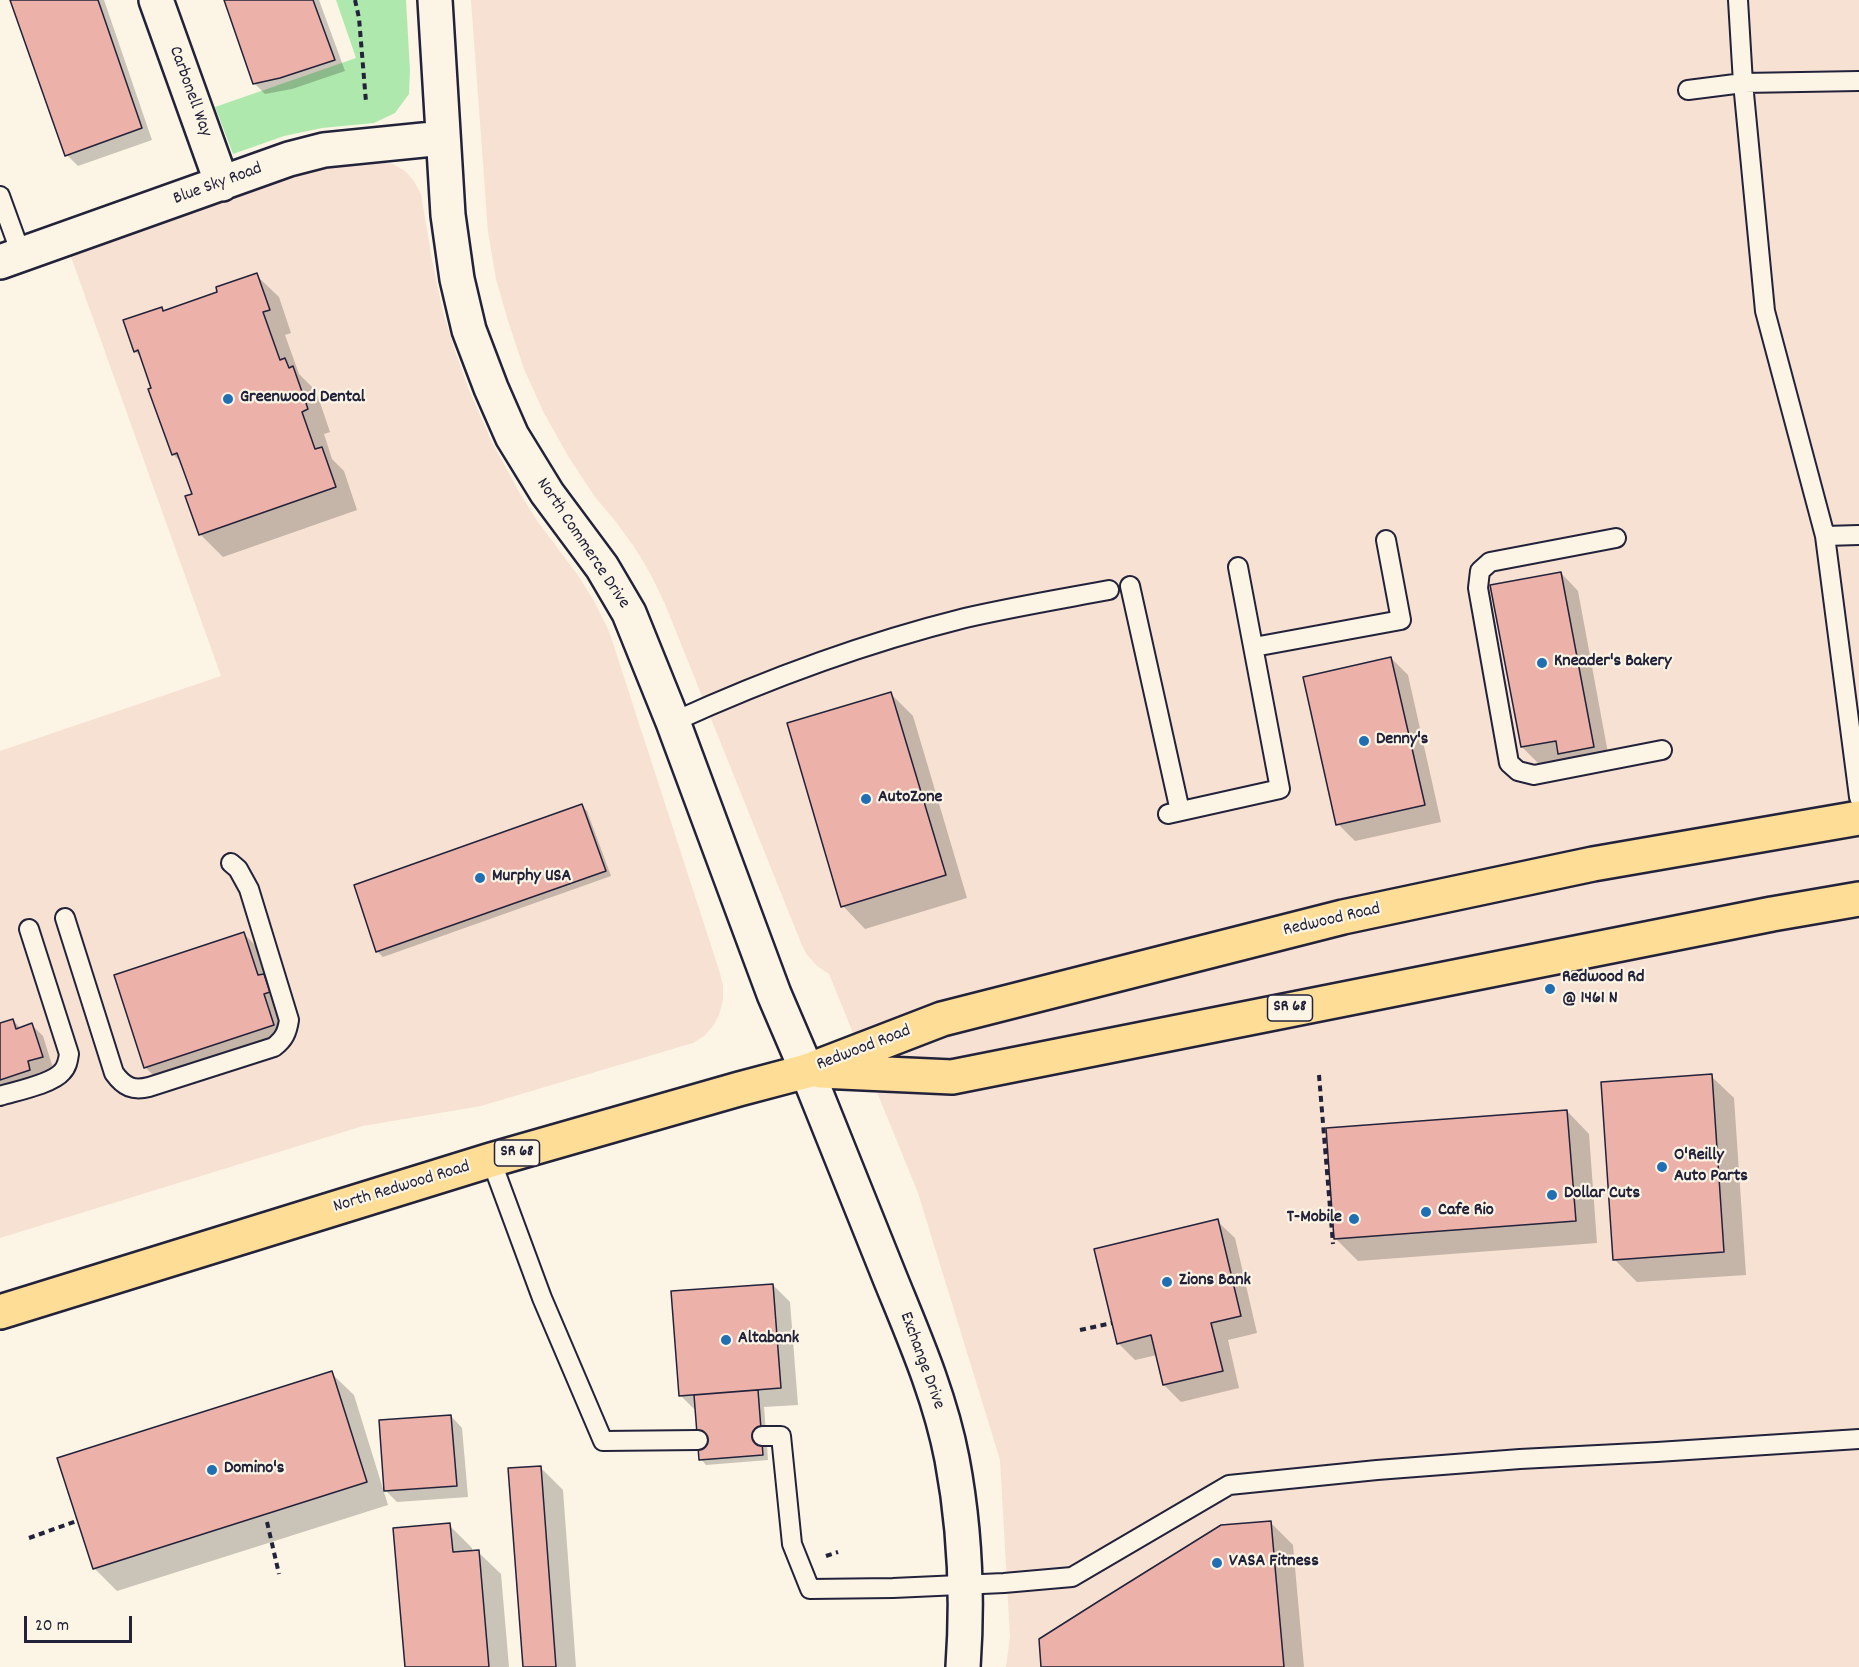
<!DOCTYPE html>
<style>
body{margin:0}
#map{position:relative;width:1859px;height:1667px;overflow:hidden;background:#fcf5e5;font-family:Dekko,sans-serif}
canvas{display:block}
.scale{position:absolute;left:24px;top:1616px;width:108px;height:27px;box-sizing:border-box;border:3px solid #22223b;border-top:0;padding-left:8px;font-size:18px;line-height:21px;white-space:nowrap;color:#22223b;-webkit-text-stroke:4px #fcf5e5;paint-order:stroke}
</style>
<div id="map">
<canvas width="1859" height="1667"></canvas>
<div class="scale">20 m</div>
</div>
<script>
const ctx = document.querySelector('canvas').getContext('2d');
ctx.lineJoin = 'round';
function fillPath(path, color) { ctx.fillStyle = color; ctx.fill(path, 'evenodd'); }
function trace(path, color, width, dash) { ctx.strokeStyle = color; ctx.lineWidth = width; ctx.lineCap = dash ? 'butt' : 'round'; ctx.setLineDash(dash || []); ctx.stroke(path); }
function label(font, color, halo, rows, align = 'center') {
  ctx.font = font + ' Dekko,sans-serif'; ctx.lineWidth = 4.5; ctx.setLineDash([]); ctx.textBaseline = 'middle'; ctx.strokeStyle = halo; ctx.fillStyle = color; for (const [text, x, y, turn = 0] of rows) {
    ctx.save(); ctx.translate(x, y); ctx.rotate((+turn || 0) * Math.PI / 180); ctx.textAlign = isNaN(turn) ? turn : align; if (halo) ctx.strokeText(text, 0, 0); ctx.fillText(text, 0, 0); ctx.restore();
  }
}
fillPath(new Path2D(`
 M471,0H1859V1667H1006L1010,1637L1000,1460L918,1193L829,974L817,966L807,955L801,943L665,604L651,575L635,548L616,522L595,497L568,456L544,413L524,369L509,324L496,279L488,232Z
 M379,162L393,164L405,171L414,181L421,194L432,260L443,312L455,351L469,390L492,442L519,492L538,522L577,574L594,601L609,631L719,970L723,985V1000L719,1015L713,1026L704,1036L693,1043L481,1106L363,1126L0,1238V751L221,676L70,254L288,175L333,165Z`), '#f7e1d3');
fillPath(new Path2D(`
 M336,0H406L410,71L409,94L395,113L374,123L322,128L284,136L233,154L215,107L356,58Z`), '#afe8ad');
fillPath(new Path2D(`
 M12,0H104L152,140L78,166L67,155Z
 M225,0H319L345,71L292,89L265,94L254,83Z
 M256,275L279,297L291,333L285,335L299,374L316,391L330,432L324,434L332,459L344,471L357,510L223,557L200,534L194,495L183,464L173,454L142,358L135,351L161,308L165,312L219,293Z
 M1561,573L1578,591L1610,764L1577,770L1565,759L1539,764L1522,747Z
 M1391,658L1408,675L1441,822L1355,841L1338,824Z
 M890,693L913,716L967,898L865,929L843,906Z
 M581,806L587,811L611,876L383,957L378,952L356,886Z
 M244,934L261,951L290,1042L162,1084L145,1067Z
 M13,1020L21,1029L32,1025L43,1036L53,1068L38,1073L40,1081L0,1095V1025Z
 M1711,1076L1734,1098L1746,1275L1637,1282L1614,1259Z
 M1567,1111L1589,1134L1597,1243L1358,1261L1336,1239Z
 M1217,1221L1235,1238L1257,1333L1228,1340L1239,1388L1181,1402L1164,1385L1157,1355L1135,1360L1118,1343Z
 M773,1285L790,1302L798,1405L764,1407L768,1460L706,1465L701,1459L697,1412L680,1395Z
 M331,1373L354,1395L388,1505L117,1591L94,1568Z
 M451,1416L462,1428L468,1497L397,1502L386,1491Z
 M540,1467L563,1490L576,1667H524Z
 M1270,1522L1293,1545L1304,1667H1042Z
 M449,1525L472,1548V1552H478L501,1574L509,1667H406Z`), '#0003');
const building = new Path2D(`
 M10,0H98L142,128L65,156Z
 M224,0H313L335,60L280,78L253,84Z
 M257,273L270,310L263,312L280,360L285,358L289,368L293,366L308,409L302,412L315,449L322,447L336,487L199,535L185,496L192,494L177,453L172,455L148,389L151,388L138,350L134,352L123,320L162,307L163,311L217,292L216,287Z
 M1561,572L1594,747L1558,754L1556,741L1521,747L1490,585Z
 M1391,657L1425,805L1336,825L1303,677Z
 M891,692L946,875L841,907L787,723Z
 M582,804L606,871L376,952L354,885Z
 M244,932L258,975L264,974L270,992L264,994L274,1025L144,1068L114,975Z
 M13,1019L16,1029L32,1023L43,1057L28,1061L30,1070L0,1080V1023Z
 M1712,1074L1724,1252L1613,1260L1601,1082Z
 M1567,1110L1576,1221L1334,1239L1326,1128Z
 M1218,1219L1241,1316L1211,1323L1223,1371L1163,1385L1151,1335L1117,1344L1094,1249Z
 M773,1284L781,1388L679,1396L671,1291Z
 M332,1371L367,1482L93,1569L57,1458Z
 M758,1390L763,1455L699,1460L694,1395Z
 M451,1415L457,1486L384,1491L379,1420Z
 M541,1466L556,1667H523L508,1468Z
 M1271,1521L1284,1667H1041L1039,1639L1099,1601L1221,1525Z
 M450,1523L453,1552L479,1550L489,1667H405L393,1528Z`);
fillPath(building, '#ecb1a8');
trace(building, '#22223b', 1.5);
const service = new Path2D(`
 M1738,0L1743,83L1765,311L1825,536L1859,797
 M1688,90L1743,83L1859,81
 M0,196L21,254
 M1825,536L1859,535
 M1616,538L1490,562L1480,571L1478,588L1509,763L1518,771L1534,775L1662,750
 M1130,586L1180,811
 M1254,647L1401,620L1386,540
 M673,722C767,679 865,643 965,618C1013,607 1061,599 1109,590
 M1168,814L1280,789L1238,567
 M65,918L114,1073C124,1087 133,1091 149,1087L274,1047C284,1039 287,1033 289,1020L249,889L238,869L231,863
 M0,1096C16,1091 52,1084 62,1072C67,1067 68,1061 69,1054L29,929
 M491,1160L542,1298L603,1441L698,1440
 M762,1436H781L792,1544L810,1589L893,1588L1004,1583L1072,1577L1229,1485L1377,1470L1520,1459L1657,1452L1859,1439`);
const minor = new Path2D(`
 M156,0L222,184
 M435,0L448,215L457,279L469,330L491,388L512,436L547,493L602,567L629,613L673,722L774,994L807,1071
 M0,262L289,159L324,150L443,138`);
const tertiary = new Path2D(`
 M807,1071C835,1140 863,1209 890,1278C914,1337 940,1396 952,1459C965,1528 968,1597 963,1667`);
const primary = new Path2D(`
 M820,1071L952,1077L1772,914L1859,899
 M0,1312L491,1160L739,1089L807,1071L942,1019L1343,917L1593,864L1859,818`);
trace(service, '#22223b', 22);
trace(minor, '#22223b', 38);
trace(tertiary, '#22223b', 38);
trace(primary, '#22223b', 38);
trace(new Path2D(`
 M355,0L359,18L366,102
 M1319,1075L1333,1244
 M1080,1330L1112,1323
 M267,1522L279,1574
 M29,1538L77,1521
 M826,1556L838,1552`), '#22223b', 4, [6, 4.5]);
trace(service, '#fcf5e5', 18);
trace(minor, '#fcf5e5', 33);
trace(tertiary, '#fcf5e5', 33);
trace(primary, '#fedd96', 33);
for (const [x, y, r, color] of [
 [228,399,6,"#1f6fb2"],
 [1542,663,6,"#1f6fb2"],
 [1364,741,6,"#1f6fb2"],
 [866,799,6,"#1f6fb2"],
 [480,878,6,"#1f6fb2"],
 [1550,989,6,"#1f6fb2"],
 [1662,1167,6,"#1f6fb2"],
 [1552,1195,6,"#1f6fb2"],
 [1426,1212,6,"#1f6fb2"],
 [1354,1219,6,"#1f6fb2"],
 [1167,1282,6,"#1f6fb2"],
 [726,1340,6,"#1f6fb2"],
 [212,1470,6,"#1f6fb2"],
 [1217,1563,6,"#1f6fb2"]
]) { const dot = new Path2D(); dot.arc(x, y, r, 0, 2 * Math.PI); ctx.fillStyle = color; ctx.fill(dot); trace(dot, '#fcf5e5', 2); }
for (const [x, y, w] of [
 [1290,1008,45],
 [517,1153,45]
]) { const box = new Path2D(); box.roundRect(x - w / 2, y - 13, w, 26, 4.5); ctx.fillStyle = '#fcf5e5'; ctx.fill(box); trace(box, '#22223b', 1.5); }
label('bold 16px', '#22223b', null, [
 ["SR 68",1290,1008],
 ["SR 68",517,1153]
]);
label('18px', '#22223b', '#fcf5e5', [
 ["Carbonell Way",189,92,70],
 ["Blue Sky Road",218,185,-20],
 ["North Commerce Drive",582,544,56],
 ["Redwood Road",1332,921,-13],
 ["Redwood Road",864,1049,-21],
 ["North Redwood Road",402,1188,-17],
 ["Exchange Drive",921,1361,70]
]);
label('bold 18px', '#22223b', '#fcf5e5', [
 ["Greenwood Dental",240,399],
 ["Kneader's Bakery",1554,663],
 ["Denny's",1376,741],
 ["AutoZone",878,799],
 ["Murphy USA",492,878],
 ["Redwood Rd",1562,979],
 ["@ 1461 N",1562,1000],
 ["O'Reilly",1674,1157],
 ["Auto Parts",1674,1178],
 ["Dollar Cuts",1564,1195],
 ["Cafe Rio",1438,1212],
 ["T-Mobile",1342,1219,"right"],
 ["Zions Bank",1179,1282],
 ["Altabank",738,1340],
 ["Domino's",224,1470],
 ["VASA Fitness",1229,1563]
], 'left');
</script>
